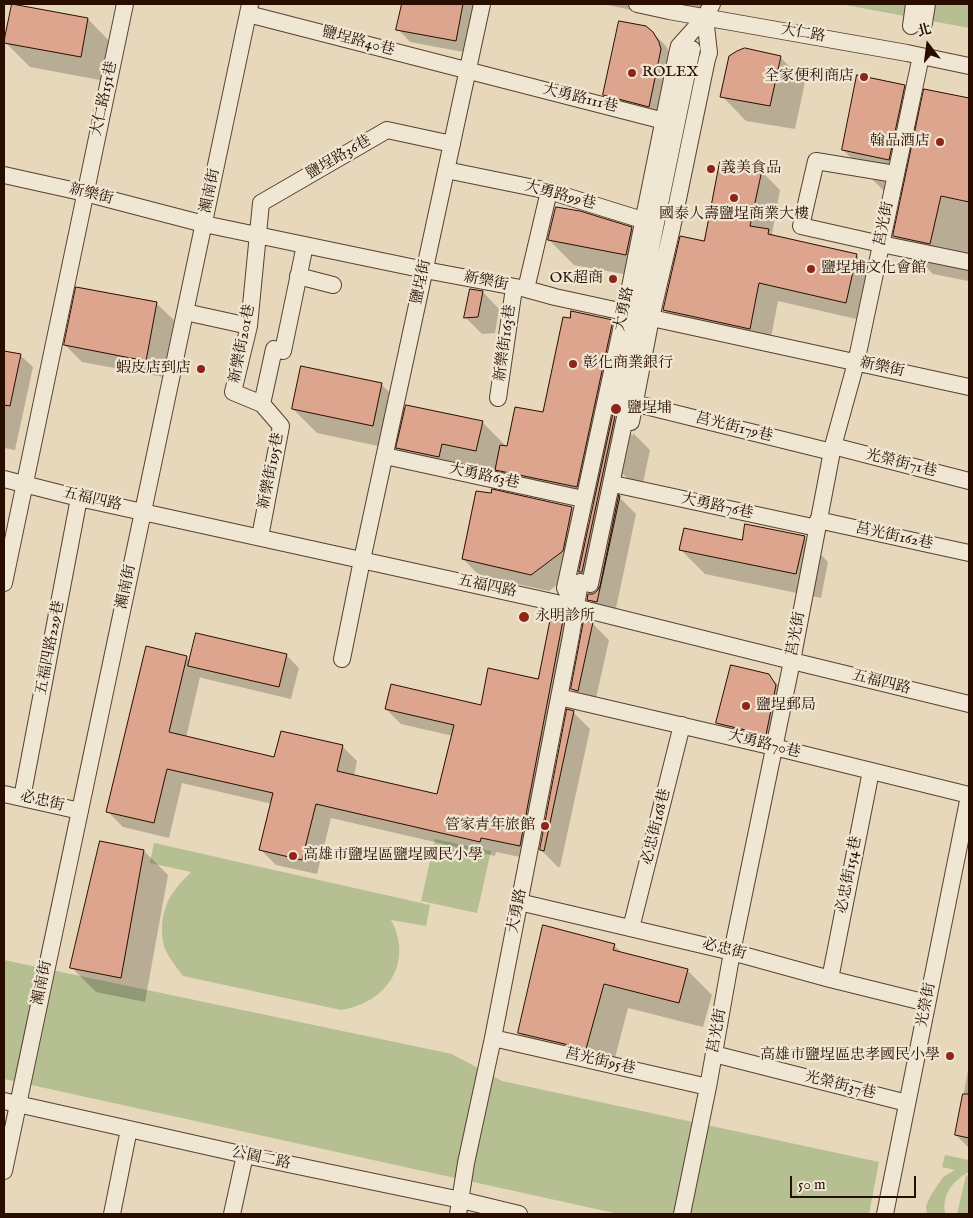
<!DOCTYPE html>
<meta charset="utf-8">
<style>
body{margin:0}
#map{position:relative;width:973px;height:1218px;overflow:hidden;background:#e7d8bb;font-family:"IM FELL English","Noto Serif TC",serif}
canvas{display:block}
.frame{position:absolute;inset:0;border:5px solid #290e00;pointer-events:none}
.north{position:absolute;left:903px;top:20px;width:50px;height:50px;-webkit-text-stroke:4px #efe6d3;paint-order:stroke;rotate:345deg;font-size:14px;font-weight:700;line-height:20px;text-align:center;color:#290e00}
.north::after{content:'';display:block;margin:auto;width:18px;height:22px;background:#290e00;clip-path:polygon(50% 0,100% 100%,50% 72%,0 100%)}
.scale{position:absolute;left:790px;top:1176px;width:126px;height:22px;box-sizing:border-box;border:2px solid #290e00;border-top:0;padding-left:6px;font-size:15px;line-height:18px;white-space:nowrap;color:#290e00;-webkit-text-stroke:4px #efe6d3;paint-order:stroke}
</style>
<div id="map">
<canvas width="973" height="1218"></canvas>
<div class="frame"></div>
<div class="north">北</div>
<div class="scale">50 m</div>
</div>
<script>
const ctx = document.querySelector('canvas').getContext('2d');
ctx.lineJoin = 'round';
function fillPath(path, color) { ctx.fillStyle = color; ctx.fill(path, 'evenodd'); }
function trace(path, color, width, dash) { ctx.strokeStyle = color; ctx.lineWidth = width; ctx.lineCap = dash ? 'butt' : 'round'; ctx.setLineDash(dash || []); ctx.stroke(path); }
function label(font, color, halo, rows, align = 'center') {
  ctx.font = font + ' "IM FELL English","Noto Serif TC",serif'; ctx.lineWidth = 4.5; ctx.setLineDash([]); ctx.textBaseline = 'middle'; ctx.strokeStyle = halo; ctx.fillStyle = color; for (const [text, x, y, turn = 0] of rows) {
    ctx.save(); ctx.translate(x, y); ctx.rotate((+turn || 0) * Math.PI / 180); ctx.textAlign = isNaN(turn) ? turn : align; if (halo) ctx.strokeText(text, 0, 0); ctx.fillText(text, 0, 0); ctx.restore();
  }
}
fillPath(new Path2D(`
 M840,4H969V28Z
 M435,839L491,851L477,913L421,901Z
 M154,843L430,905L426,926L391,920C414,962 387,1003 341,1010L183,976C176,967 168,957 164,946C162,940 162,932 162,926C164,901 174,889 191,872L150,863Z
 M4,960L452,1054L502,1081L879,1162L869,1214H619L4,1079Z
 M945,1155L969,1160V1173H967C951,1183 942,1195 945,1214H927L926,1206L931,1195L943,1177L955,1170L942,1167Z
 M966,1175L969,1176V1214H957Z`), '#b5bf91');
fillPath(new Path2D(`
 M403,4H473L477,8L469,53L410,42L398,29Z
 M603,4H705L697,16L675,19Z
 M88,19L112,44L105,81L30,67L6,43Z
 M653,33L666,46L671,56L662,119L617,107L605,95Z
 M780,57L805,82L795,129L746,121L722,96Z
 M904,86L922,105L925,90L969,99V276L968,281L933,274L894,236L903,196L886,193L843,150Z
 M761,171L780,190L772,234L774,236L856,255L876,275L865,321L778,301L769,348L684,329L664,310L705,243Z
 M631,228L656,253L651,279L574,265L549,240Z
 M77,288L157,304L174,320L163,377L82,362L65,345Z
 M483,292L499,309L495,333L482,334L466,318Z
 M612,321L629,338L612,416L614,417L633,436V433L650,450L641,492L623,474L618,496L636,514L614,618L605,616L589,599L598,592L600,588H596L580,572L581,566L549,591L480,576L463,559L572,508L590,526L595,504L513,486L422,472L397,448V450L317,433L293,409L381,384L406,409L482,422L508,448L544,413Z
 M4,352L20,355L33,367L15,450L4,448Z
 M804,537L828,562L821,598L705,574L681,550L743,541Z
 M564,616L579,631L535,860L496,852L495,856L331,818L317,874L276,865L261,850L272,804L182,783L169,838L123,827L108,812L186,657L190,661L286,655L299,668L291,699L202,678L200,677L186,738L275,758L342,746L357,761L354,776L438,796L453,736L401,724L386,709L482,707L539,681Z
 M592,623L609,640L594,707L589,706L572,689Z
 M768,675L781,688L779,747L730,736L718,723Z
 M573,712L590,729L560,867H558L541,850Z
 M144,851L168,875L145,1002L96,992L72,968Z
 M614,945L623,954L687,970L712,995L703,1027L628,1008L611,1073L544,1058L519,1033Z
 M969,1065V1148L956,1135Z`), '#0003');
const building = new Path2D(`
 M12,4L88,18L81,57L4,43Z
 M402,4H463L456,41L396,30Z
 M619,21L646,26L653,32L659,42L661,49L649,107L603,95Z
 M745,48L781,56L770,106L720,97L729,56L737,51Z
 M857,75L905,85L889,160L842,150Z
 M924,89L969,98V202L941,196L930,244L893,236Z
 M720,162L762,170L750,226L769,229L768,234L857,254L846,303L759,283L750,329L663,310L680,236L704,241Z
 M556,207L580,211L632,227L626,255L548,240Z
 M76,287L157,302L146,361L64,345Z
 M470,289L483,291L478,317L464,318Z
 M571,311L613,320L577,487L495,470L500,445L507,446L515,407L543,412L563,317L570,318Z
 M4,351L21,354L10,406L4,405Z
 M301,366L382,383L373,426L292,409Z
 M406,405L483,421L476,451L442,444L439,457L396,448Z
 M613,415L615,416L582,572H579Z
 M492,489L572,507L563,551L531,575L462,559L476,491L491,493Z
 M619,495L620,496L597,602L587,600L588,594H593L597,591L600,586Z
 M745,524L805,536L796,574L679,550L684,528L742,540Z
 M552,612L564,615L520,846L481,838L480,842L316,804L302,860L259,850L273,793L167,769L154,823L106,812L146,646L187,656L169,732L274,757L281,731L343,745L337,771L437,794L454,725L385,709L391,684L481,705L488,668L538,679Z
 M584,620L593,622L578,691L571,689Z
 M196,633L287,654L279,687L188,666Z
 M731,665L769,674L776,685L766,735L716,723Z
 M567,709L574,711L544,851L540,850Z
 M100,841L144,850L121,978L70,968Z
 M543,925L615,944L613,950L688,969L679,1003L604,984L586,1049L518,1033Z
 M963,1094H969V1138L955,1135Z`);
fillPath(building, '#dda58d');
trace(building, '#290e00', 1);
const minor = new Path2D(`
 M637,4L669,11L907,53L969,66
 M248,14L672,123
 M924,23L927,4
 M911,26L914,4
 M446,170L549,191L652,223
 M895,174L816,161L801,226L881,244L969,262
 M4,175L85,193L204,224L425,270L526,289L555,297L969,387
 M298,276L333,285
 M526,289L549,191
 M185,312L249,326
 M498,398L514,288
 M625,401L832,452
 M262,404L233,392L249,326L261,203L387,130L452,144
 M631,422L651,318L672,228L707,59L709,53L705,17
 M833,446L969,481
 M385,456L583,499
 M4,479L79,498L575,607L792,661L969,704
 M618,485L817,528
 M818,520L969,553
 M260,537L281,426L262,404L274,349L283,351L305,245
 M4,583L125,4
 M575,607L565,588L625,312L677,54L679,46L705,17L712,4
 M342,659L362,560L482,4
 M559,697L774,747L969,795
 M4,794L80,811
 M22,798L79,498
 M519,902L732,952L830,979L927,1003
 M631,928L682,725
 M830,979L871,771
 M493,1038L708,1087
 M714,1054L907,1103
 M4,1101L245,1155L461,1200L519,1214
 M4,1171L250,4
 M112,1214L129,1129
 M232,1214L245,1155
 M458,1214L466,1163L493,1038L571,636L580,582L590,584L627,408L618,407L692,49
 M682,1214L708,1087L732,952L792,661L833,446L856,363L921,56
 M885,1214L969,796`);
trace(minor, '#58402f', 18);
trace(minor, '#efe6d3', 16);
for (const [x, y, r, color] of [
 [632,73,5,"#8f2418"],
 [864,77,5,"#8f2418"],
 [940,142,5,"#8f2418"],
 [711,169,5,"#8f2418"],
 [734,198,5,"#8f2418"],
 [811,269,5,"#8f2418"],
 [613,279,5,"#8f2418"],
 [573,364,5,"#8f2418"],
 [201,369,5,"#8f2418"],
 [616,409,6,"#8f2418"],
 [524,617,6,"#8f2418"],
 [746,706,5,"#8f2418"],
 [545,826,5,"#8f2418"],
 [293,856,5,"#8f2418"],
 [950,1056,5,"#8f2418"]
]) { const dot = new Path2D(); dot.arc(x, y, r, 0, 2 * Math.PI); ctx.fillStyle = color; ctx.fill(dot); trace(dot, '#efe6d3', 2); }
label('15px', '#290e00', '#efe6d3', [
 ["大仁路",803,34,10],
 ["鹽埕路40巷",358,42,15],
 ["大仁路151巷",105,99,-78],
 ["大勇路111巷",580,99,14],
 ["鹽埕路36巷",339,158,-30],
 ["瀨南街",211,191,-78],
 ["新樂街",91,195,14],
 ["大勇路99巷",560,196,15],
 ["莒光街",885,224,-79],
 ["鹽埕街",422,282,-78],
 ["新樂街",486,282,11],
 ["大勇路",625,309,-78],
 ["新樂街163巷",506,343,-82],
 ["新樂街201巷",243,344,-79],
 ["新樂街",882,368,12],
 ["莒光街179巷",734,428,14],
 ["光榮街71巷",901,464,14],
 ["新樂街195巷",272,471,-79],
 ["大勇路63巷",484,477,12],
 ["五福四路",92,500,13],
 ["大勇路76巷",717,507,12],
 ["莒光街162巷",894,537,12],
 ["瀨南街",127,587,-78],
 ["五福四路",487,587,12],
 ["莒光街",797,634,-80],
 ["五福四路229巷",51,648,-79],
 ["五福四路",881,683,14],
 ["大勇路70巷",764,745,14],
 ["必忠街",42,802,13],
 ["必忠街168巷",657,827,-76],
 ["必忠街154巷",850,875,-79],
 ["大勇路",518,911,-79],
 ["必忠街",724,950,14],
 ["瀨南街",43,983,-78],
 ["光榮街",927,1005,-79],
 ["莒光街",718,1031,-80],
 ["莒光街95巷",600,1062,13],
 ["光榮街37巷",840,1086,14],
 ["公園二路",261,1159,12]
]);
label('15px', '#290e00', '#efe6d3', [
 ["ROLEX",642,73],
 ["全家便利商店",854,77,"right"],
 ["翰品酒店",930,142,"right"],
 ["義美食品",721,169],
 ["國泰人壽鹽埕商業大樓",734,215,"center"],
 ["鹽埕埔文化會館",821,269],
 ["OK超商",603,279,"right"],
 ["彰化商業銀行",583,364],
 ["蝦皮店到店",191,369,"right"],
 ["鹽埕埔",627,409],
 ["永明診所",535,617],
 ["鹽埕郵局",756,706],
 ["管家青年旅館",535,826,"right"],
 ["高雄市鹽埕區鹽埕國民小學",303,856],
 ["高雄市鹽埕區忠孝國民小學",940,1056,"right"]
], 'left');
</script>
